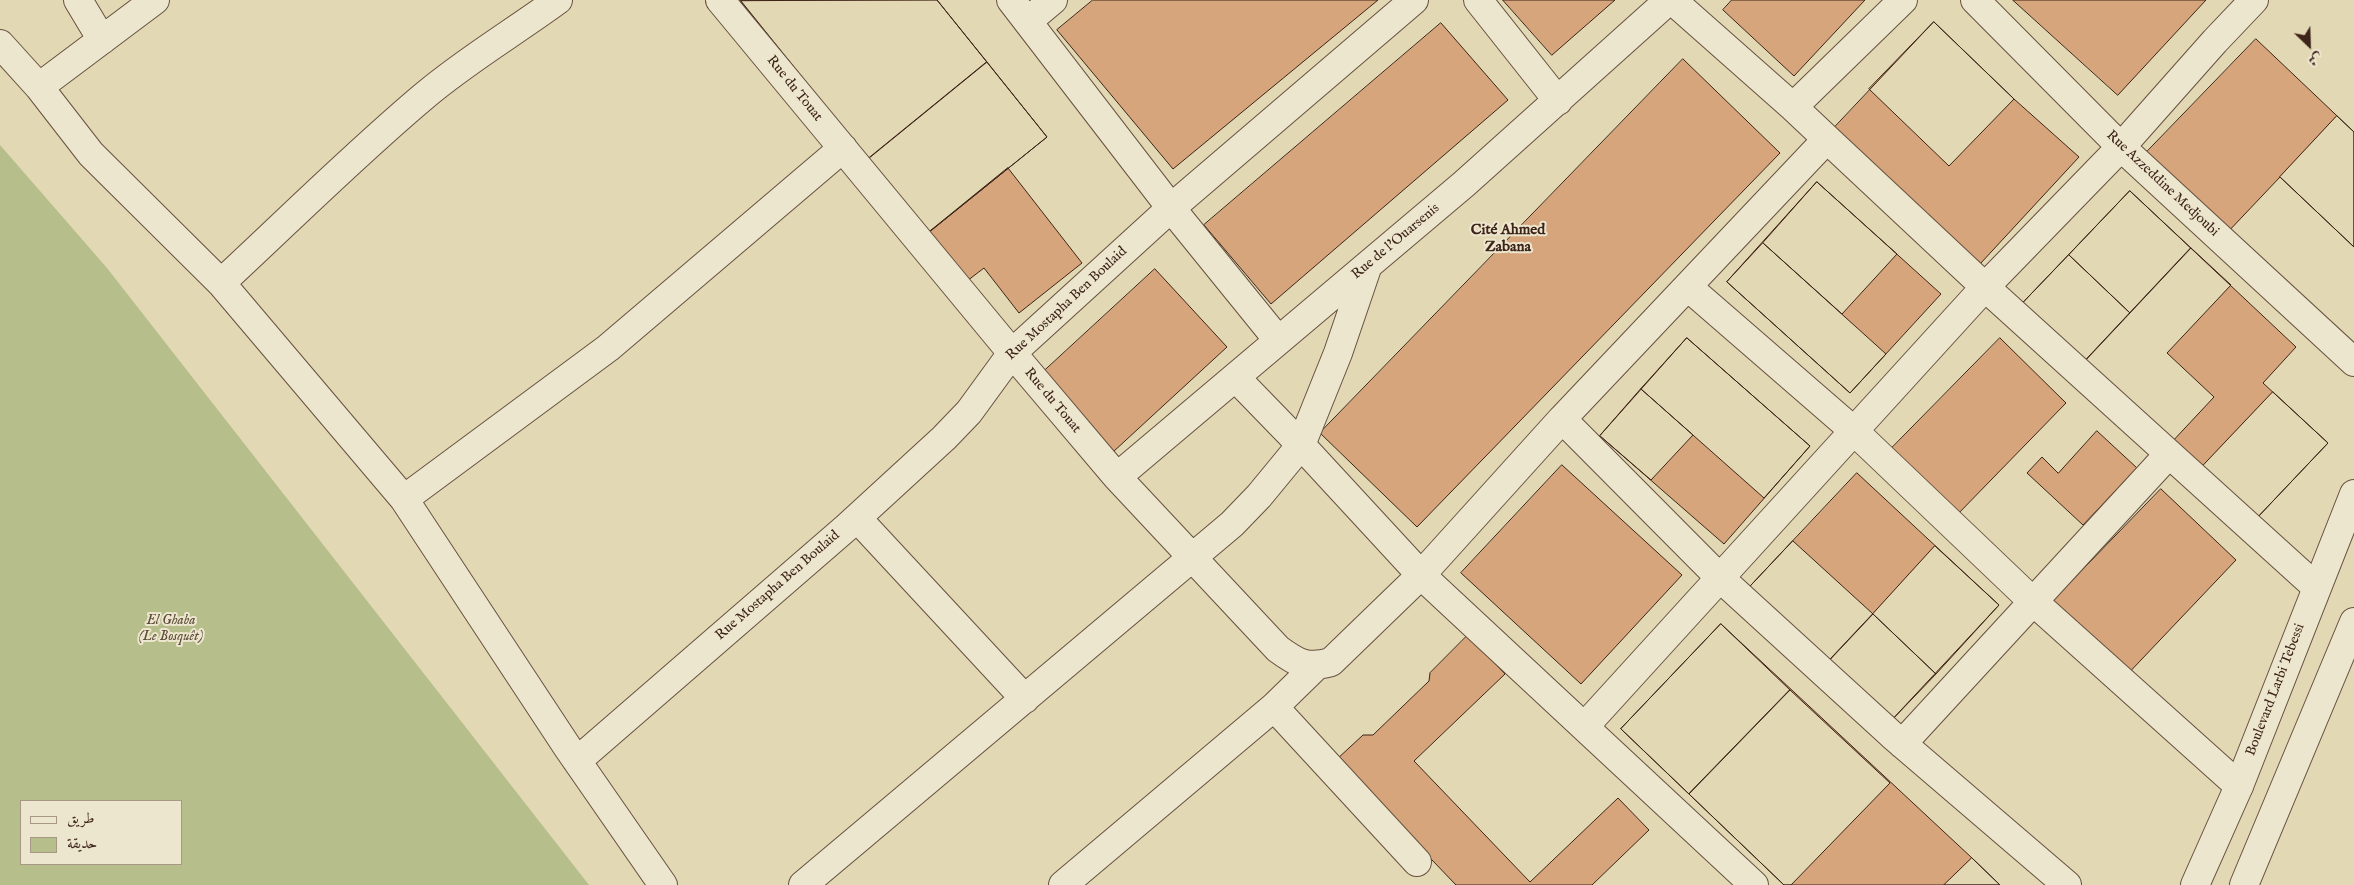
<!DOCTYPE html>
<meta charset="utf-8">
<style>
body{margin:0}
#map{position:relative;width:2354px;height:885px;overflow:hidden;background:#e3d8b4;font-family:"IM FELL English",Amiri,serif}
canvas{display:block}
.legend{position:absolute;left:20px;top:800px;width:162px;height:65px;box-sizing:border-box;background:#ede6ce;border:1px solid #a79886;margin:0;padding:6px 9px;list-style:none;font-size:15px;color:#3d2419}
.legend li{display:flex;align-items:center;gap:10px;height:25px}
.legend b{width:25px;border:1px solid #a79886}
.north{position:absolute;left:2284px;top:20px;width:50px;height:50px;-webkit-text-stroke:4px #ede6ce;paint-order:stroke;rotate:156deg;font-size:14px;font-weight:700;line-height:20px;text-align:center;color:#3d2419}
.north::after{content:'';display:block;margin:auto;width:18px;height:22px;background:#3d2419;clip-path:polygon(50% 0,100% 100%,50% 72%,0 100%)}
</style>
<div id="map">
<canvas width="2354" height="885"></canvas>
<ul class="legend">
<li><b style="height:6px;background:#ede6ce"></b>طريق</li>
<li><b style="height:14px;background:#b6be8b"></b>حديقة</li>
</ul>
<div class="north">ش</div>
</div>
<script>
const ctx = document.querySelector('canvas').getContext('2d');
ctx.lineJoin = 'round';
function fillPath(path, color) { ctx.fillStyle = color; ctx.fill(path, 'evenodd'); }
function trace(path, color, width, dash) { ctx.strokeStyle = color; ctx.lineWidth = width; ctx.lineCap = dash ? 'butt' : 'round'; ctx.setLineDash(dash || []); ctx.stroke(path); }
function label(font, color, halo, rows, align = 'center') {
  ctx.font = font + ' "IM FELL English",serif'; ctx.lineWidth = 4; ctx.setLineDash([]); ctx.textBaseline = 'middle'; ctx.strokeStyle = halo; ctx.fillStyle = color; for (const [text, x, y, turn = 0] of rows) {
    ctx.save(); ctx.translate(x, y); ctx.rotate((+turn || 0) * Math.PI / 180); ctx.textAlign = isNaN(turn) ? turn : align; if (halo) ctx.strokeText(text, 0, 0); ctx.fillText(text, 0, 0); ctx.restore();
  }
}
fillPath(new Path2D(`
 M0,145L107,268L589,885H0ZM21,801H181V864H21Z`), '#b6be8b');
const building = new Path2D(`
 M740,0H937L1047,137L928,233Z
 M937,0L987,62L868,159L741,1Z
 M1093,0H1378L1173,169L1057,30Z
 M1503,0H1615L1552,55Z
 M1732,0H1865L1794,76L1723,10Z
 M2013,0H2206L2118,95Z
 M1934,22L2014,99L2079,157L1980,264L1834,128Z
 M1934,22L2014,99L1949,166L1869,89Z
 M1441,23L1508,100L1271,304L1204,225Z
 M2256,39L2354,132V247L2280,177L2225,235L2142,157Z
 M1683,59L1780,153L1417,527L1320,433Z
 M987,62L1047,137L928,233L868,159Z
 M2337,116L2354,132V247L2280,177Z
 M1008,168L1082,263L1019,313L984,268L967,281L928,233Z
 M1817,182L1941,294L1850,393L1727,282Z
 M1817,182L1897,254L1842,314L1763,243Z
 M2130,191L2296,347L2263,383L2328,443L2255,520L2022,304Z
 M2130,191L2191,248L2130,313L2069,255Z
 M1763,243L1886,354L1850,393L1727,282Z
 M2191,248L2231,285L2167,353L2214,397L2170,444L2084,362Z
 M2069,255L2130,313L2084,362L2022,304Z
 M1155,269L1227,347L1113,452L1041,374Z
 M1687,338L1810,446L1724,544L1600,436Z
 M1687,338L1810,446L1764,498L1641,389Z
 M2000,338L2066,403L1954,518L1887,453Z
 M1641,389L1693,435L1651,480L1600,436Z
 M2273,392L2328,443L2255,520L2200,469Z
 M2097,431L2137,468L2083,525L2027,473L2042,457L2058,473Z
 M1562,465L1682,575L1581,684L1461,573Z
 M1857,473L1999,605L1888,724L1746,591Z
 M2161,489L2236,560L2122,680L2046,608Z
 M1793,541L1873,614L1825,665L1746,591Z
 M1935,546L1999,605L1936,674L1873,614Z
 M1873,614L1936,674L1888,724L1825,665Z
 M1721,624L1972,858L2000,885H1784L1621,729Z
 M1721,624L1790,690L1689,794L1621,729Z
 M1468,635L1505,674L1414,761L1530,882L1618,798L1649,830L1592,885H1456L1336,760L1363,735H1373L1429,681L1430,673Z
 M1790,690L1890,783L1791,885H1784L1689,794Z
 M1972,858L2000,885H1944Z`);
fillPath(building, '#d6a57b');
trace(building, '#3d2419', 1);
const minor = new Path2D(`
 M78,0L102,40
 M720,0L1012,353L1117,477L1278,649C1297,663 1307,669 1331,662L1421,575L1562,419L1827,139L1793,107L1903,0
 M1011,0L1171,208L1278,340
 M1478,0L1558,101
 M1672,0L1793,107
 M1975,0L2121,147L2354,362
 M1028,21L1053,0
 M0,44L39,87L91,154L221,283L404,499L568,748L663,885
 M39,87L155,0
 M1827,139L1985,287L2316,587
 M221,283C288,221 353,156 423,97C465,61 513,33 558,0
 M1688,287L1854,431L2026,595L2239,786
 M1236,378L1301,445L1421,575L1754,885
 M1562,419L1719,577L1892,735L2067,885
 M1117,477L1464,184L1669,0
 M404,499L608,348L843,148
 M857,518L1025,699
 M1274,707L1417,862
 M1585,726L1985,287L2121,147L2215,41L2254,0
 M1902,744L2169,454
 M577,761L847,527L944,438L969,412L1012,353L1171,208L1414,0
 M803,885L1232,524L1259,496L1301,445L1338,353L1368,265
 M1063,885L1274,707L1315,667`);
const tertiary = new Path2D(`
 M2195,885L2239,786L2354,494
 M2244,885L2354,622`);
trace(minor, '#665140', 30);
trace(tertiary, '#665140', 30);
trace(minor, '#ede6ce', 28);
trace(tertiary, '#ede6ce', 28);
label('14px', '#3d2419', '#ede6ce', [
 ["Rue du Touat",794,89,51],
 ["Rue Azzeddine Medjoubi",2162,184,43],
 ["Rue de l'Ouarsenis",1396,242,-40],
 ["Rue Mostapha Ben Boulaid",1067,304,-43],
 ["Rue du Touat",1052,401,50],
 ["Rue Mostapha Ben Boulaid",778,586,-41],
 ["Boulevard Larbi Tebessi",2276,690,-69]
]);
label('italic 14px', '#5b4a36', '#ede6ce', [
 ["El Ghaba",171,621],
 ["(Le Bosquêt)",171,637]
]);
label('bold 15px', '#3d2419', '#ede6ce', [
 ["Cité Ahmed",1508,231],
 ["Zabana",1508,248]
]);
</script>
